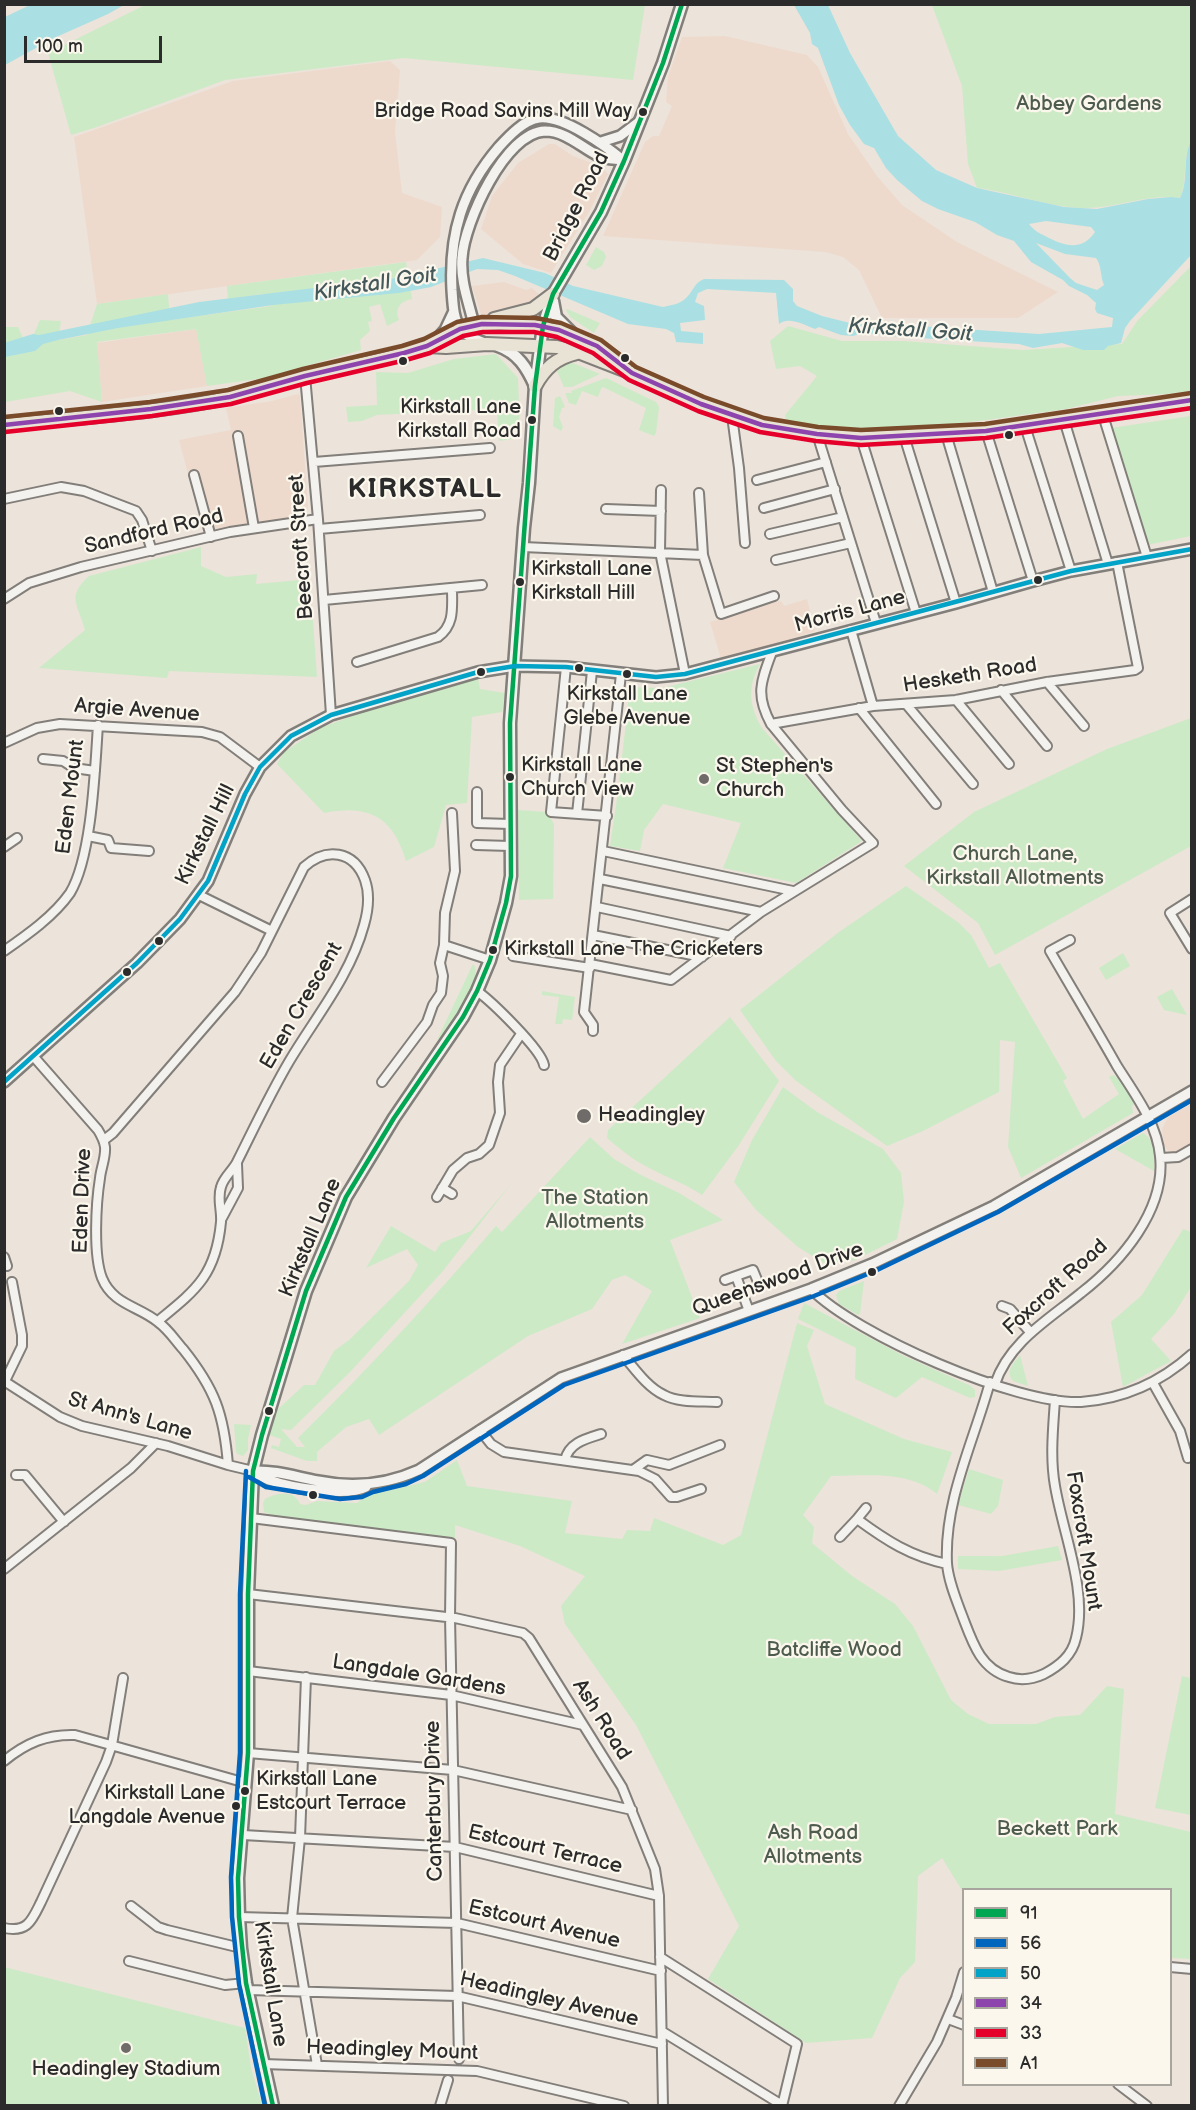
<!DOCTYPE html>
<style>
body{margin:0}
#map{position:relative;width:1196px;height:2110px;overflow:hidden;background:#ece3da;font-family:"Balsamiq Sans",sans-serif}
canvas{display:block}
.frame{position:absolute;inset:0;border:6px solid #2b2b2b;pointer-events:none}
.legend{position:absolute;left:962px;top:1888px;width:210px;height:198px;box-sizing:border-box;background:#fbf7ec;border:2px solid #a8a59f;margin:0;padding:8px 10px;list-style:none;font-size:18px;color:#2b2b2b}
.legend li{display:flex;align-items:center;gap:12px;height:30px}
.legend b{width:30px;border:2px solid #a8a59f}
.scale{position:absolute;left:24px;top:36px;width:138px;height:27px;box-sizing:border-box;border:3px solid #2b2b2b;border-top:0;padding-left:8px;font-size:18px;line-height:21px;white-space:nowrap;color:#2b2b2b;-webkit-text-stroke:4px #fbf7ec;paint-order:stroke}
</style>
<div id="map">
<canvas width="1196" height="2110"></canvas>
<div class="frame"></div>
<ul class="legend">
<li><b style="height:8px;background:#00a651"></b>91</li>
<li><b style="height:8px;background:#0065bd"></b>56</li>
<li><b style="height:8px;background:#02a3c6"></b>50</li>
<li><b style="height:8px;background:#8e44ad"></b>34</li>
<li><b style="height:8px;background:#e4002b"></b>33</li>
<li><b style="height:8px;background:#7a4b2a"></b>A1</li>
</ul>
<div class="scale">100 m</div>
</div>
<script>
const ctx = document.querySelector('canvas').getContext('2d');
ctx.lineJoin = 'round';
function fillPath(path, color) { ctx.fillStyle = color; ctx.fill(path, 'evenodd'); }
function trace(path, color, width, dash) { ctx.strokeStyle = color; ctx.lineWidth = width; ctx.lineCap = dash ? 'butt' : 'round'; ctx.setLineDash(dash || []); ctx.stroke(path); }
function label(font, color, halo, rows, align = 'center') {
  ctx.font = font + ' "Balsamiq Sans",sans-serif'; ctx.lineWidth = 4.5; ctx.setLineDash([]); ctx.textBaseline = 'middle'; ctx.strokeStyle = halo; ctx.fillStyle = color; for (const [text, x, y, turn = 0] of rows) {
    ctx.save(); ctx.translate(x, y); ctx.rotate((+turn || 0) * Math.PI / 180); ctx.textAlign = isNaN(turn) ? turn : align; if (halo) ctx.strokeText(text, 0, 0); ctx.fillText(text, 0, 0); ctx.restore();
  }
}
fillPath(new Path2D(`
 M725,36L807,55L818,67L848,134L877,176L902,205L957,242L1058,292L1018,318H882L859,270L843,257L825,252L603,236L645,142L653,136H659L672,106L666,102L668,77L682,37Z
 M390,61L400,70L395,132L402,193L442,207L440,237L417,260L97,304L74,137L233,81Z
 M549,144H555L573,156L602,167L608,174L589,212L551,273L523,264L481,229L492,196L518,163Z
 M504,282L526,290L532,288L539,294L533,302L482,317L472,286Z
 M197,329L207,386L102,402L97,343Z
 M298,394L300,396L308,508L306,513L301,516L248,524L204,534L179,440L231,430L226,408L272,401Z
 M807,599L815,631L722,662L710,622L779,601L782,602L784,606Z
 M1191,1104V1153L1177,1161L1164,1146L1162,1129L1168,1117Z`), '#eedacc');
fillPath(new Path2D(`
 M145,5V4L645,5L633,80L404,58L225,80L97,127L71,135L48,53Z
 M932,5H1191V141C1182,159 1188,181 1180,198C1148,193 1115,209 1083,208C1046,207 1012,192 977,188L968,164L962,86Z
 M596,247L604,252L606,257L602,266L594,270L586,265Z
 M406,262L412,299C401,301 394,308 399,320L387,326L380,304L369,307L372,321L368,322L370,331L360,340L361,350L265,378L207,386L196,329L97,342L102,402L70,391L5,402V327H18L23,338L34,334L40,320L61,321L58,340L87,335L97,304L168,294L170,320L271,306L263,294L228,299L227,286Z
 M1191,266V391L1167,394L1118,396L1066,409L986,420L900,430L848,431L787,424L785,415L817,376L800,366L776,369L770,341L788,326L842,341H904L1023,350L1122,344L1138,320Z
 M567,309L600,323L594,333L570,317L566,310Z
 M496,354L518,378L520,438L499,441L497,409L377,415L362,421L348,422L346,407L377,405L376,372L408,373L454,359Z
 M573,363L600,374L572,387H564L557,371L567,364Z
 M606,378L656,402L659,407L656,433L654,436L639,430L646,408L603,387L601,389L598,397L582,391L576,405L569,403L565,393H572L571,391Z
 M560,396L565,407L562,408L559,417L563,427L561,431L553,426L555,398Z
 M1191,416V536L1147,545L1111,428Z
 M201,547V566L226,577L257,574L256,584L310,579L317,677L169,671L167,678L39,668L85,630C78,604 66,597 89,576Z
 M760,664C747,687 749,706 762,728L862,841L796,883L723,868L741,823L663,804L644,830L640,851L610,846L618,792L630,687L662,688Z
 M478,679L480,689L505,693L502,712L472,717L467,803L446,805L434,847L406,861C393,817 369,804 324,813L277,764L284,752L320,728L379,706L441,687Z
 M1191,718V846L995,955L978,923L904,866L974,812L1107,749Z
 M518,810L547,812L554,824L553,899L519,900Z
 M906,886L959,923L971,935L989,968L1000,963L1067,1078L1063,1081L1083,1119L1119,1094L1109,1077L1113,1075L1120,1080L1135,1104L1132,1106L1133,1113L1021,1178L1008,1147L1015,1042L1000,1040L999,1092L923,1131L887,1146L795,1080L776,1061L740,1010L839,932Z
 M1123,953L1130,966L1106,980L1099,968Z
 M473,964C486,978 449,1027 440,1042L438,1038Z
 M1172,989L1187,1015L1164,1010L1157,997Z
 M542,991L575,997L572,1020L563,1019L562,1024H555L559,997L542,995Z
 M730,1017L779,1081L739,1145L702,1195C683,1182 662,1176 642,1164C629,1157 618,1147 607,1138L608,1130Z
 M783,1087L817,1112L883,1149L901,1173L904,1202L897,1239L855,1260L824,1263L798,1247L756,1210L734,1182L752,1140Z
 M1143,1133C1156,1140 1155,1158 1154,1171L1115,1149Z
 M590,1137L614,1159L639,1174L679,1193L723,1220L670,1240L700,1318L622,1344L652,1291L625,1275L612,1280L592,1309L528,1336L379,1435L369,1419L346,1427L317,1452V1461H307L271,1448L272,1445L279,1447L281,1439L269,1435L275,1412L304,1385H315L334,1351L349,1340L409,1281L418,1265L407,1249L366,1268L391,1226L435,1252L441,1243L471,1231L511,1184L442,1272L350,1372L291,1430L281,1429L297,1447H305L298,1438C367,1370 433,1299 496,1226L502,1232Z
 M1183,1229L1191,1232V1287L1174,1314L1151,1339L1171,1361L1123,1387L1111,1322L1142,1295Z
 M864,1281L860,1314L858,1315L839,1304L836,1295L839,1291Z
 M804,1303L902,1355L971,1386L975,1390V1397L970,1398L922,1377L896,1398L855,1379L856,1348L798,1319Z
 M797,1323L814,1330L807,1346L825,1404L904,1439L952,1452L937,1494C908,1470 866,1476 831,1476L803,1515L814,1527L812,1543L852,1576L895,1604L913,1626L951,1700L968,1714L989,1724H1036L1055,1717L1080,1715L1107,1686L1124,1689L1115,1814L1191,1832V1959L1171,1958L1170,1890H964L963,1892L942,1858L918,1876L915,1962L900,1978L872,2038L806,2043L708,1979L739,1926L636,1725L565,1624L561,1606L585,1576L520,1546L455,1525V1538L279,1518L264,1512L263,1503L265,1499C277,1493 293,1489 300,1504L306,1505L317,1501L357,1503L368,1495L367,1491L381,1488L382,1492L425,1482L457,1460L467,1486L572,1501L565,1533L622,1539L627,1530L650,1531L654,1518L723,1545L741,1535Z
 M1020,1355L1028,1386L1013,1381C1005,1371 1013,1364 1020,1355Z
 M234,1424L251,1425L248,1439V1450L243,1456L237,1454L236,1451Z
 M969,1469L1003,1480L998,1506L991,1514L958,1505Z
 M1058,1546L1062,1560L999,1571L958,1569V1556H1002Z
 M1182,1676L1191,1678V1815L1155,1808Z
 M4,1967L245,2028L251,2068L262,2105H5Z`), '#cdeac6');
fillPath(new Path2D(`
 M32,4H124V5L108,14L54,38L5,65V17Z
 M794,5H828L850,53L898,136L936,170L977,188L1064,207L1097,209L1148,199L1171,197L1180,198C1189,181 1182,159 1191,141V255L1130,321L1125,328L1121,343L1108,346L1104,350H1083L1062,343L1033,348L1019,344L902,337L862,333L853,336L841,335L819,327L815,329C804,325 789,316 779,324L776,293L707,289L698,293L695,302L704,306L705,320L680,323L681,331L703,333V344L676,342L674,333L666,329L628,324L515,276L498,270L477,269L431,287L399,293L273,305L118,328L58,340L43,344L35,351L5,357L4,343L33,334L39,335L199,302L396,278L483,258L545,273L573,286L663,307C672,305 681,304 687,297C694,290 694,283 704,279L784,280L793,289V301L797,306L822,316L854,324L903,325L1039,334L1112,327L1113,318L1097,313L1095,309L1096,303L1087,295L1069,286L1063,280L1031,262L1014,241L997,235L975,222L938,209L922,201L897,180L886,168L874,148L864,144L850,125L839,105L818,48L812,44L810,33ZM1046,221L1091,227L1095,232C1083,250 1067,247 1049,238C1041,234 1034,231 1029,224ZM1036,243L1065,254L1096,258C1102,266 1100,276 1104,285L1097,290L1076,283L1070,278Z`), '#aae0e3');
const minor = new Path2D(`
 M305,376L318,519L331,715
 M1102,412L1147,557
 M732,416L739,468L745,543
 M1064,420L1108,564
 M1025,426L1071,571
 M986,431L1033,581
 M817,434L876,623
 M946,434L993,592
 M238,436L254,528
 M904,436L956,603
 M861,438L916,613
 M314,462L490,448
 M194,475L211,537
 M757,480L826,462
 M661,490L660,552L685,674
 M699,493L703,555L721,614L774,596
 M4,499L61,487L84,491L136,511L142,520L152,551
 M764,508L835,489
 M606,509L661,511
 M319,529L480,515
 M770,534L843,517
 M523,547L703,555
 M776,560L851,543
 M4,599L29,583L81,567L230,532L318,519
 M324,600L482,585
 M851,630L873,706
 M357,662L438,637C455,625 452,607 452,588
 M566,667L551,812L607,816
 M1047,682L1084,726
 M1001,690L1047,746
 M956,700L1009,764
 M906,704L973,784
 M859,708L936,804
 M771,724L873,706L956,700L1047,682L1135,670L1138,668L1117,562
 M4,743L37,728L60,724L202,732L220,737L260,767
 M43,759L63,761L74,768L95,771
 M477,792V823L510,824
 M577,814L592,671
 M88,836L108,840L111,848L149,851
 M476,845L510,846
 M4,847L17,838
 M603,851L793,891
 M600,879L761,912
 M199,895L272,931
 M1192,899L1170,913L1192,949
 M597,907L731,936
 M593,935L702,957
 M444,945L445,913L455,871L452,813
 M4,951C27,935 54,916 70,893C92,857 95,768 98,725
 M513,956L590,968
 M590,964L671,980L761,912L873,843L842,810L771,724C755,695 761,681 772,652
 M477,991C491,1001 541,1049 544,1065
 M593,1031V1025L584,1012L621,674
 M34,1057L98,1130C101,1135 104,1140 105,1147C106,1157 101,1168 100,1178C96,1203 93,1255 102,1278C113,1305 139,1306 158,1322C168,1329 175,1340 183,1349C215,1389 224,1414 228,1465
 M382,1082L427,1022L433,1005L441,993L443,976L440,963L444,945L490,960
 M104,1140L113,1133L235,992L261,953L304,867C326,847 354,850 365,880C370,894 368,911 364,925C350,976 317,1015 290,1060C271,1092 255,1126 238,1160C234,1170 224,1176 221,1187C217,1199 222,1210 221,1222C216,1275 196,1290 158,1321
 M1161,1158L1178,1157L1192,1149
 M442,1188L452,1194
 M437,1197L453,1170L467,1158L479,1154L489,1145L500,1113L498,1082L500,1065L521,1034
 M222,1218L238,1188L237,1164
 M4,1257L7,1266
 M725,1280L736,1276
 M811,1289C856,1335 1017,1405 1081,1402C1123,1399 1161,1382 1192,1354
 M1002,1306L1010,1309L1031,1333
 M749,1311L736,1276L753,1270L758,1282
 M623,1355C635,1369 647,1387 664,1395C679,1403 700,1401 717,1402
 M4,1381L60,1417L82,1426L168,1446L228,1465L253,1471
 M5,1381L22,1346V1335L12,1282
 M990,1382C974,1441 944,1500 947,1563C948,1580 956,1599 962,1615C972,1641 980,1669 1009,1677C1021,1681 1033,1679 1044,1674C1059,1666 1072,1656 1076,1638C1088,1591 1063,1534 1055,1486C1050,1458 1053,1429 1055,1400
 M1153,1383L1180,1431L1188,1458
 M995,1384C1009,1342 1048,1320 1081,1293C1121,1262 1166,1210 1160,1156C1157,1123 1134,1093 1117,1066C1095,1027 1072,989 1050,951L1070,940
 M480,1430L491,1444L504,1452L639,1471L655,1479L671,1497H677L701,1489
 M565,1460C569,1443 585,1439 601,1434
 M633,1470L647,1460L669,1465L720,1445
 M16,1475H25L64,1522
 M866,1508L857,1519C887,1541 910,1556 947,1564
 M251,1518L451,1543L450,1617L459,2059
 M840,1537L857,1519
 M4,1569L131,1468L156,1443
 M248,1594L455,1618L523,1633L529,1638L622,1787L655,1869L659,1896L663,2106
 M248,1671L451,1695L583,1725
 M306,1677L300,1838L292,1918L317,2065
 M248,1753L453,1770L632,1810
 M4,1761C26,1743 47,1734 75,1735L246,1783
 M243,1835L455,1847L659,1896
 M131,1906L158,1927L167,1930L241,1948
 M239,1917L457,1923L661,1971
 M4,1928C28,1933 32,1920 41,1902L106,1762L112,1745L123,1678
 M660,1957L797,2044L782,2106
 M129,1961L225,1985L246,1983
 M1170,1967L1192,1969
 M248,1990L457,1996L662,2044
 M948,2019L964,2025
 M663,2032L782,2105
 M263,2064L477,2071L624,2106
 M1118,2084L1147,2106
 M440,2106L448,2080
 M899,2106L937,2042L956,1998L964,1972`);
const tertiary = new Path2D(`
 M601,142L620,136L640,121
 M472,330L474,325C469,303 460,281 462,258C464,223 505,132 545,131C566,131 582,148 599,156C606,159 614,159 621,160
 M436,340L445,330L454,311
 M485,343C477,340 467,337 461,330C453,319 453,303 452,290C449,234 462,190 499,147C509,136 524,120 539,118C563,115 606,146 624,161
 M4,1082L137,963L180,919L208,881L245,794L260,767L291,736L331,715L478,672L515,666L566,667L656,677L685,674L956,603L1033,581L1071,571L1192,549
 M253,1471C276,1470 296,1477 318,1481C353,1488 386,1485 419,1470L561,1378L811,1289L872,1264L994,1206L1192,1091
 M253,1471C258,1474 264,1478 269,1480C291,1488 347,1497 366,1487`);
const secondary = new Path2D(`
 M553,301L556,317L575,336
 M498,346C518,353 527,368 535,386
 M273,2106L246,1983L241,1948L239,1917L238,1878L248,1753V1594L253,1471L262,1435L306,1291L346,1197L394,1118L463,1017L477,991L490,960L506,903L511,876L510,723L524,528L529,483L535,386L543,326L553,294L601,212L624,161L663,63L682,4`);
const primary = new Path2D(`
 M494,319L533,309L553,294
 M427,346L446,347L487,344L557,347L578,352L632,373L701,404L762,425L817,434L861,438L986,431L1192,400
 M535,386C545,368 556,358 577,353
 M4,425C78,417 160,413 231,397C256,391 281,382 306,376C345,366 387,361 425,346C445,339 462,325 484,324C536,321 584,332 625,366`);
trace(minor, '#827e7a', 12);
trace(tertiary, '#827e7a', 14);
trace(secondary, '#827e7a', 15);
trace(primary, '#827e7a', 16);
trace(minor, '#f4f2ee', 8);
trace(tertiary, '#f4f2ee', 9);
trace(secondary, '#f4f2ee', 10);
trace(primary, '#e8e3d4', 12);
trace(new Path2D(`
 M273,2106L246,1983L239,1917L238,1878L248,1753V1594L253,1471L262,1435L306,1291L346,1197L394,1118L463,1017L477,991L490,960L506,903L511,876L510,723L535,386L543,326L553,294L601,212L624,161L663,63L682,4`), '#00a651', 4.5);
trace(new Path2D(`
 M246,1471L240,1594V1753L231,1877L232,1917L239,1984L265,2106
 M249,1477L266,1487L340,1499L362,1497L373,1492L406,1484L423,1476L564,1385L814,1296L875,1271L998,1212L1192,1100`), '#0065bd', 4.5);
trace(new Path2D(`
 M4,1082L137,963L180,919L208,881L245,794L260,767L291,736L331,715L478,672L515,666L566,667L656,677L685,674L1071,571L1192,549`), '#02a3c6', 4.5);
trace(new Path2D(`
 M4,425L151,409L230,397L305,376L404,353L427,346L460,329L482,324L535,325L559,330L597,346L632,373L701,404L762,425L817,434L861,438L986,431L1192,400`), '#8e44ad', 4.5);
trace(new Path2D(`
 M5,432L152,416L231,404L307,383L406,360L430,353L463,336L483,332H534L557,337L593,353L629,380L698,411L760,432L816,441L861,445L986,438L1192,408`), '#e4002b', 4.5);
trace(new Path2D(`
 M4,417L150,402L228,390L303,369L402,346L424,339L457,322L482,317L536,318L561,323L601,340L636,367L704,397L764,418L818,427L861,430L985,424L1191,393`), '#7a4b2a', 4.5);
for (const [x, y, r, color] of [
 [643,112,5,"#2b2b2b"],
 [625,358,5,"#2b2b2b"],
 [403,361,5,"#2b2b2b"],
 [59,411,5,"#2b2b2b"],
 [532,420,5,"#2b2b2b"],
 [1009,435,5,"#2b2b2b"],
 [1038,580,5,"#2b2b2b"],
 [520,582,5,"#2b2b2b"],
 [579,668,5,"#2b2b2b"],
 [481,672,5,"#2b2b2b"],
 [627,674,5,"#2b2b2b"],
 [510,777,5,"#2b2b2b"],
 [704,779,6,"#6f6b68"],
 [159,941,5,"#2b2b2b"],
 [493,950,5,"#2b2b2b"],
 [127,972,5,"#2b2b2b"],
 [584,1116,8,"#6f6b68"],
 [872,1272,5,"#2b2b2b"],
 [269,1411,5,"#2b2b2b"],
 [313,1495,5,"#2b2b2b"],
 [245,1791,5,"#2b2b2b"],
 [236,1806,5,"#2b2b2b"],
 [126,2048,6,"#6f6b68"]
]) { const dot = new Path2D(); dot.arc(x, y, r, 0, 2 * Math.PI); ctx.fillStyle = color; ctx.fill(dot); trace(dot, '#fbf7ec', 2); }
label('20px', '#2b2b2b', '#fbf7ec', [
 ["Bridge Road Savins Mill Way",632,112,"right"],
 ["Kirkstall Lane",521,408,"right"],
 ["Kirkstall Road",521,432,"right"],
 ["Kirkstall Lane",531,570],
 ["Kirkstall Hill",531,594],
 ["Kirkstall Lane",627,695,"center"],
 ["Glebe Avenue",627,719,"center"],
 ["Kirkstall Lane",521,766],
 ["Church View",521,790],
 ["Kirkstall Lane The Cricketers",504,950],
 ["Kirkstall Lane",256,1780],
 ["Estcourt Terrace",256,1804],
 ["Kirkstall Lane",225,1794,"right"],
 ["Langdale Avenue",225,1818,"right"]
], 'left');
label('21px', '#4d5c4e', '#fbf7ec', [
 ["Abbey Gardens",1089,105],
 ["Church Lane,",1015,855],
 ["Kirkstall Allotments",1015,879],
 ["The Station",595,1199],
 ["Allotments",595,1223],
 ["Batcliffe Wood",834,1651],
 ["Beckett Park",1057,1830],
 ["Ash Road",813,1834],
 ["Allotments",813,1858]
]);
label('21px', '#2b2b2b', '#fbf7ec', [
 ["Bridge Road",577,207,-63],
 ["Sandford Road",154,532,-13],
 ["Beecroft Street",302,547,-94],
 ["Morris Lane",850,612,-15],
 ["Hesketh Road",970,676,-9],
 ["Argie Avenue",137,711,4],
 ["Eden Mount",71,797,-83],
 ["Kirkstall Hill",206,835,-64],
 ["Eden Crescent",302,1006,-60],
 ["Eden Drive",83,1201,-88],
 ["Kirkstall Lane",311,1238,-67],
 ["Queenswood Drive",778,1280,-20],
 ["Foxcroft Road",1056,1288,-42],
 ["St Ann's Lane",130,1417,16],
 ["Foxcroft Mount",1083,1541,81],
 ["Langdale Gardens",419,1676,9],
 ["Ash Road",601,1720,58],
 ["Canterbury Drive",435,1801,-91],
 ["Estcourt Terrace",545,1850,13],
 ["Estcourt Avenue",544,1925,13],
 ["Kirkstall Lane",270,1984,81],
 ["Headingley Avenue",549,2000,13],
 ["Headingley Mount",392,2051,2]
]);
label('21px', '#2b2b2b', '#fbf7ec', [
 ["St Stephen's",716,767],
 ["Church",716,791],
 ["Headingley",598,1116],
 ["Headingley Stadium",126,2070,"center"]
], 'left');
label('italic 22px', '#44585a', '#fbf7ec', [
 ["Kirkstall Goit",375,285,-9],
 ["Kirkstall Goit",910,331,4]
]);
ctx.letterSpacing = '1.5px';
label('bold 27px', '#2b2b2b', '#fbf7ec', [
 ["KIRKSTALL",425,490]
]);
ctx.letterSpacing = '0px';
</script>
